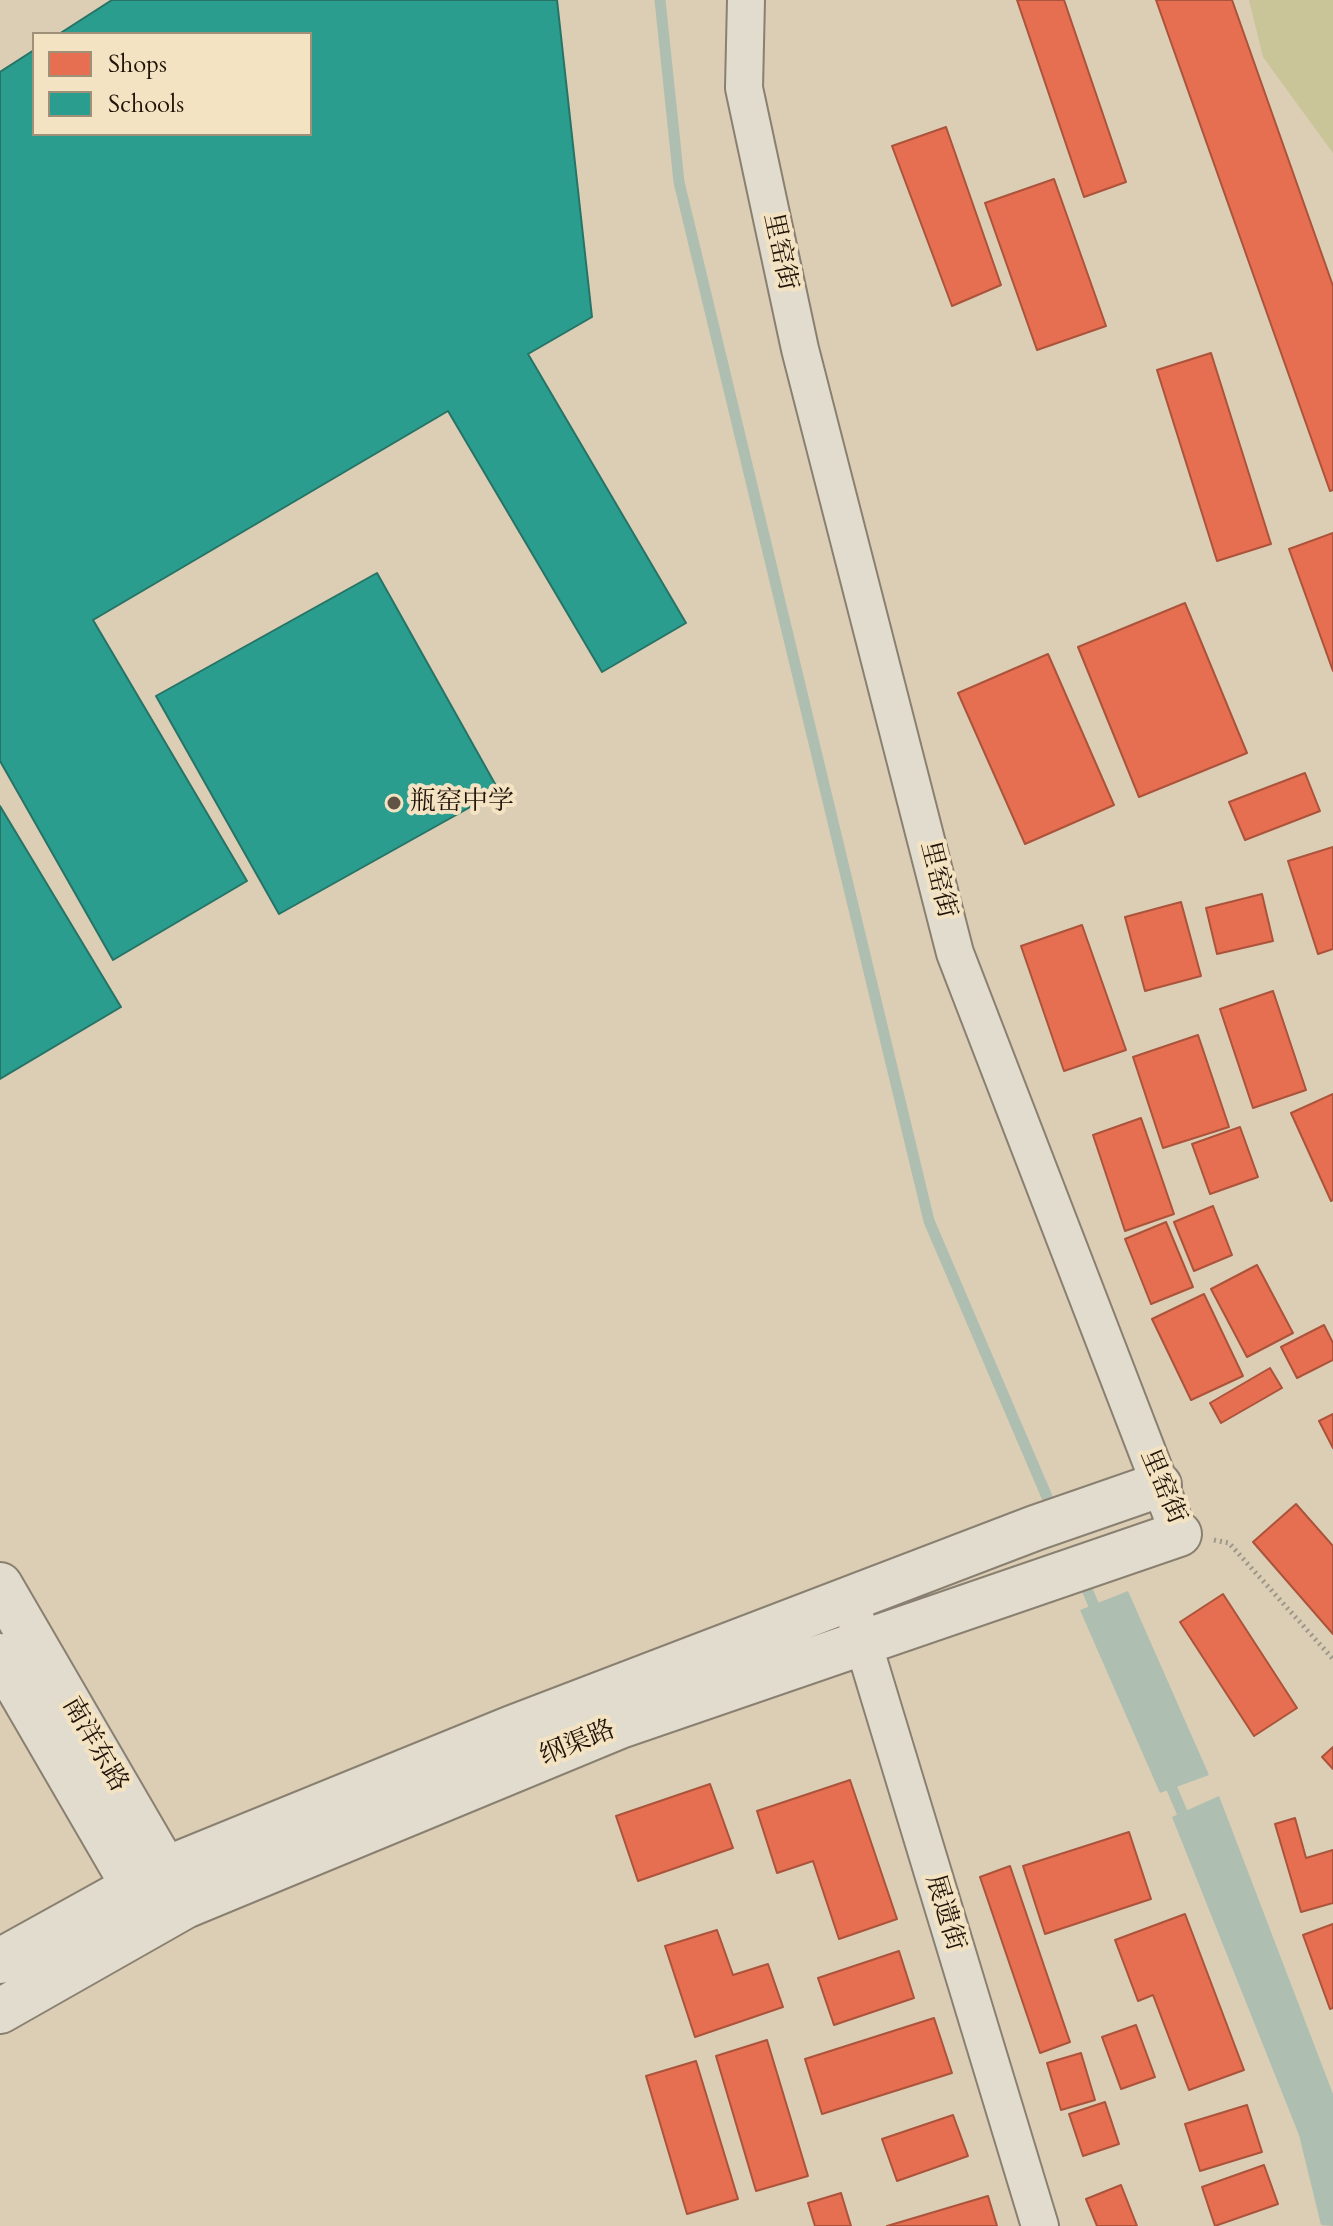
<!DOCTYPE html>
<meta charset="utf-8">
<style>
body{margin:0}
#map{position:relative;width:1333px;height:2226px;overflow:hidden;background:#dbceb4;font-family:Cardo,serif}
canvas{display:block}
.legend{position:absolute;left:32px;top:32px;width:280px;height:104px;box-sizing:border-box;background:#f3e3c3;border:2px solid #9f9078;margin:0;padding:10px 14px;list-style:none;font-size:24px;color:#201307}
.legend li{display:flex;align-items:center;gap:16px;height:40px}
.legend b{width:40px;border:2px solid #9f9078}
</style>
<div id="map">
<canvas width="1333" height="2226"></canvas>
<ul class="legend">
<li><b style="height:22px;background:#e76f51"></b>Shops</li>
<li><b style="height:22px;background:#2a9d8f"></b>Schools</li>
</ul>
</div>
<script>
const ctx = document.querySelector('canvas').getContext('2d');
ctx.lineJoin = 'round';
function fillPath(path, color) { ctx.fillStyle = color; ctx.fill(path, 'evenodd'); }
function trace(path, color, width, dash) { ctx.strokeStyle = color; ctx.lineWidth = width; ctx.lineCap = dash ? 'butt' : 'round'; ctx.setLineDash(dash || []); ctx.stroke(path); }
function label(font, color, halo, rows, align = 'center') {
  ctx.font = font + ' Cardo,"Noto Serif SC",serif'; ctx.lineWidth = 8; ctx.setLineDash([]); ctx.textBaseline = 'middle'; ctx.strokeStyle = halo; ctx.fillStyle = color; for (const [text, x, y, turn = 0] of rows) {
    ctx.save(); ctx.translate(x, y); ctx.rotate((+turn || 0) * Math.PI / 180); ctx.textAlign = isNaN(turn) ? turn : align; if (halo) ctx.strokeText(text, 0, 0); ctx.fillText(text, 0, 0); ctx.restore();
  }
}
fillPath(new Path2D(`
 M1249,0H1333V153L1263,57Z`), '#cac499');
fillPath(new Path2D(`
 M1128,1591L1209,1775L1160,1793L1080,1610Z
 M1219,1796L1333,2094V2226L1321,2225L1299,2135L1172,1817Z`), '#aebeb0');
const shops = new Path2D(`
 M1017,0H1064L1126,182L1084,197Z
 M1156,0H1232L1333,286V490L1330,491Z
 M946,127L1001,285L952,306L892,146Z
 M1054,179L1106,326L1037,350L985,203Z
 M1211,353L1271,544L1217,561L1157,370Z
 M1333,533V671L1289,549Z
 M1185,603L1247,753L1139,797L1078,647Z
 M1048,654L1114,805L1025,844L958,693Z
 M1305,773L1320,811L1245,840L1229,802Z
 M1333,847V949L1318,954L1288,861Z
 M1262,894L1273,941L1217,954L1206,908Z
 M1181,902L1201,976L1145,991L1125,917Z
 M1082,925L1126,1050L1064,1071L1021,946Z
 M1273,991L1306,1090L1253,1108L1220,1009Z
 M1198,1035L1229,1127L1163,1148L1133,1057Z
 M1333,1094V1200L1331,1201L1291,1113Z
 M1141,1118L1174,1214L1125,1231L1093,1135Z
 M1240,1127L1258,1177L1210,1194L1192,1144Z
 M1213,1206L1232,1255L1194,1271L1174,1222Z
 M1166,1222L1193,1287L1151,1304L1125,1239Z
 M1257,1265L1293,1333L1247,1357L1211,1289Z
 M1204,1294L1243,1376L1191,1400L1152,1319Z
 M1324,1325L1333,1343V1360L1297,1378L1281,1347Z
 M1270,1368L1282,1388L1221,1423L1210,1403Z
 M1333,1414V1448L1319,1421Z
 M1296,1504L1333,1546V1634L1253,1542Z
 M1223,1594L1297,1708L1254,1736L1180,1622Z
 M1333,1747V1769L1322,1757Z
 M850,1780L897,1919L839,1939L813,1861L777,1873L757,1811Z
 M710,1784L733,1848L638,1881L616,1816Z
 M1295,1818L1306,1858L1333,1850V1903L1301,1912L1275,1824Z
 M1129,1832L1151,1899L1045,1934L1023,1866Z
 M1010,1866L1070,2042L1040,2053L980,1877Z
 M1185,1914L1244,2070L1189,2090L1153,1995L1138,2001L1115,1940Z
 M1333,1924V2008L1330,2009L1303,1935Z
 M717,1930L733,1975L768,1964L783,2007L695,2037L665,1946Z
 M899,1951L914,1998L834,2025L818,1978Z
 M934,2018L952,2073L822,2114L805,2059Z
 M1136,2025L1155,2077L1121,2089L1102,2037Z
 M767,2040L808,2176L756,2191L716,2056Z
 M1081,2053L1095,2100L1061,2110L1047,2063Z
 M696,2061L738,2199L687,2214L646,2076Z
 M1105,2102L1119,2144L1083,2156L1069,2114Z
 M1247,2105L1262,2152L1200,2171L1185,2124Z
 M953,2115L968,2156L897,2181L882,2139Z
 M1264,2165L1278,2204L1215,2226L1202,2187Z
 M1121,2185L1137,2226H1097L1086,2199Z
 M841,2193L851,2226H815L808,2203Z
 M988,2196L997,2226H887Z`);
fillPath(shops, '#e76f51');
trace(shops, '#ab533b', 2);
const schools = new Path2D(`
 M112,0H557L592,317L528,354L686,623L602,672L448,411L93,620L247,881L113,960L0,761V72L34,50V134H310V34H59Z
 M377,573L499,791L279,914L156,696Z
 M0,806L121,1007L0,1079Z`);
fillPath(schools, '#2a9d8f');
trace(schools, '#277466', 2);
trace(new Path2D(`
 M660,0L679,182L929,1221L1053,1511
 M1081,1575L1099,1618
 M1167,1777L1187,1824`), '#aebeb0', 11);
const minor = new Path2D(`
 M746,0L744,88L800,349L955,953L1179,1534
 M855,1616L1040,2226`);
const tertiary = new Path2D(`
 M0,1585L179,1893
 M0,1656L133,1885L142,1913
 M0,1961L166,1869L512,1728L1035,1528L1159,1485
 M0,2011L185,1906L620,1726L1179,1534`);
trace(minor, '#8a8071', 40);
trace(tertiary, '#8a8071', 48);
trace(new Path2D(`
 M1214,1540L1229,1543L1333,1659`), '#9d978c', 5, [2, 4]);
trace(minor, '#e2dcce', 36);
trace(tertiary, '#e2dcce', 44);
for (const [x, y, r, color] of [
 [394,803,8,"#615444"]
]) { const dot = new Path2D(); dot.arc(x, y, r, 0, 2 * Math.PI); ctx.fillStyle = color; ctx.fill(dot); trace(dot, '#f3e3c3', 3); }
label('26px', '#201307', '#f3e3c3', [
 ["里窑街",779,252,78],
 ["里窑街",937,880,76],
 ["里窑街",1162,1487,67],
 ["纲渠路",578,1744,-22],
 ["南洋东路",94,1745,60],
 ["展遗街",944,1913,73]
]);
label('26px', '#201307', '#f3e3c3', [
 ["瓶窑中学",410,803]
], 'left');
</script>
